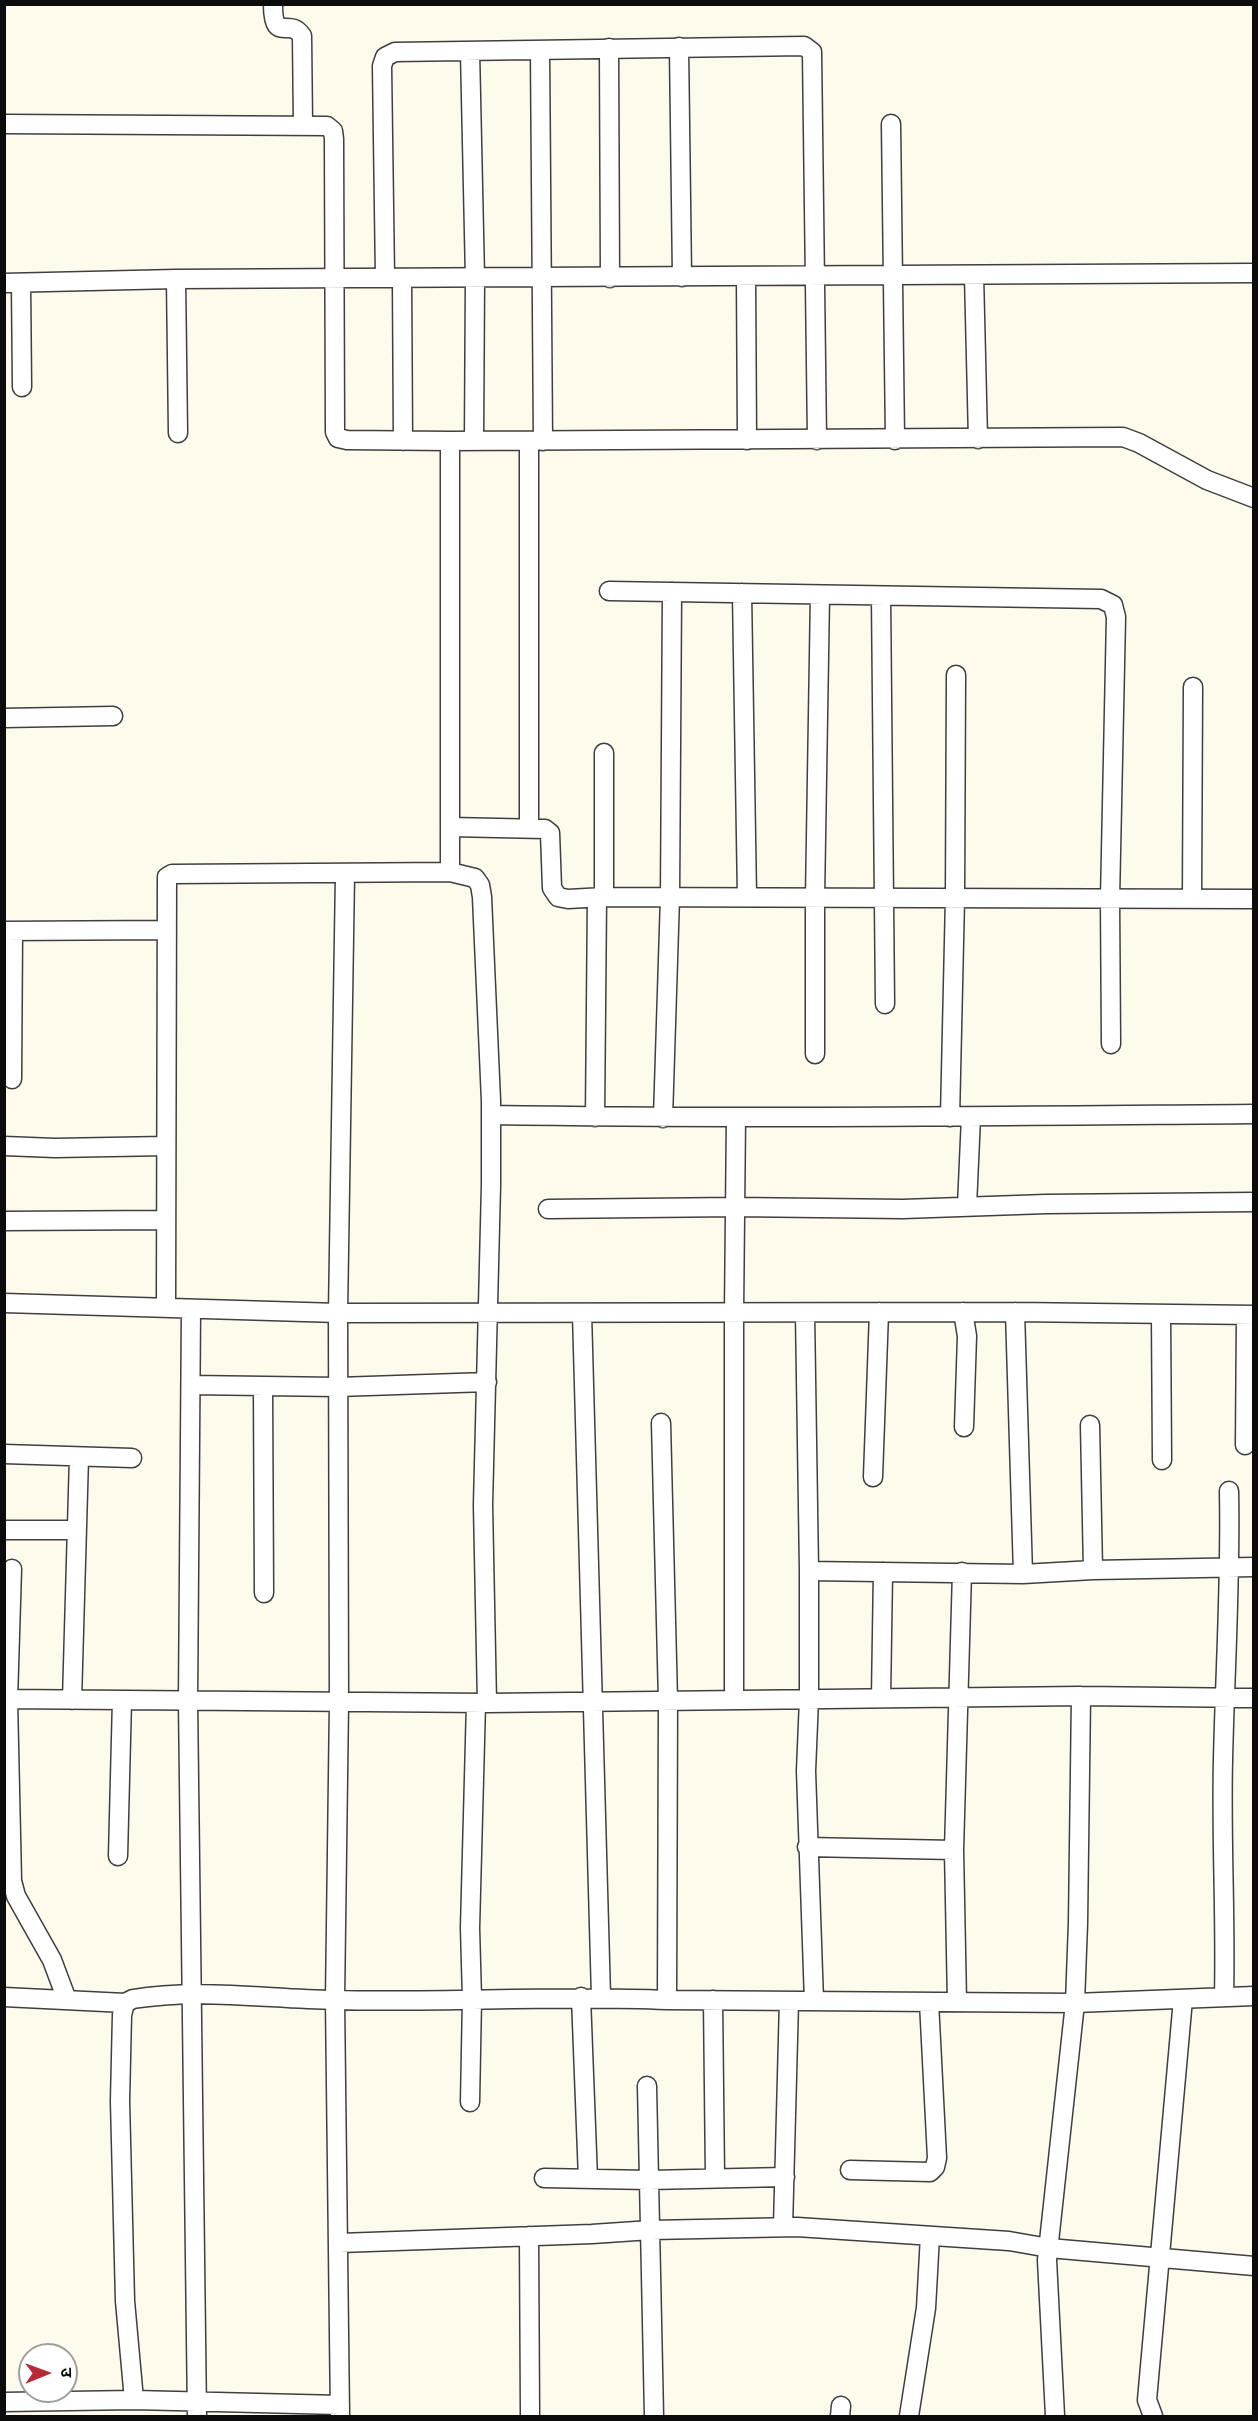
<!DOCTYPE html>
<meta charset="utf-8">
<style>
body{margin:0}
#map{position:relative;width:1258px;height:2421px;overflow:hidden;background:#fefbed;font-family:Georgia,"Noto Sans Devanagari",serif}
canvas{display:block}
.frame{position:absolute;inset:0;border:6px solid #0c0c0c;pointer-events:none}
.north{position:absolute;left:18px;top:2343px;width:60px;height:60px;box-sizing:border-box;background:#fff;border:2px solid #9e9e9e;border-radius:50%;rotate:89deg;font-size:16px;font-weight:700;line-height:24px;text-align:center;color:#0c0c0c}
.north::after{content:'';display:block;margin:auto;width:21px;height:27px;background:#b62b33;clip-path:polygon(50% 0,100% 100%,50% 72%,0 100%)}
</style>
<div id="map">
<canvas width="1258" height="2421"></canvas>
<div class="frame"></div>
<div class="north">उ</div>
</div>
<script>
const ctx = document.querySelector('canvas').getContext('2d');
ctx.lineJoin = 'round';
function trace(path, color, width, dash) { ctx.strokeStyle = color; ctx.lineWidth = width; ctx.lineCap = dash ? 'butt' : 'round'; ctx.setLineDash(dash || []); ctx.stroke(path); }
const minor = new Path2D(`
 M273,4C273,45 289,16 302,36L303,125
 M679,47L682,277
 M609,48L610,278
 M540,50L543,441
 M470,51L475,278L474,441
 M4,124L327,126L333,131L334,139L335,432L338,438L347,440L450,441
 M891,124L895,440
 M974,275L978,439
 M746,277L747,440
 M385,278L382,66L385,57L395,52L804,46L812,52L817,440
 M402,278L403,441
 M176,279L178,433
 M4,283L176,279L1254,273
 M21,283L22,387
 M529,441V828
 M609,591L1101,599L1113,605L1116,617L1110,899L1111,1044
 M742,593L747,897
 M881,596L885,1004
 M4,718L113,716
 M450,827L545,829L550,833L552,888L558,897L568,899L604,897L1254,899
 M450,872L475,878L480,885L482,897L491,1101V1185L483,1505L487,1703
 M604,897V753
 M1192,899L1193,687
 M4,931L166,930
 M815,1054V898L820,595
 M12,1079L13,931
 M491,1115C745,1119 999,1116 1254,1114
 M595,1117L597,897
 M950,1117L955,898L956,675
 M663,1118L670,897L672,592
 M4,1146L55,1148L166,1146
 M967,1206L971,1117
 M548,1209L735,1207L903,1209L1046,1204L1254,1202
 M4,1221L166,1220
 M4,1303L338,1313L1015,1312L1254,1315
 M166,1308L167,877L172,874L450,872V441L1123,437L1139,443L1207,480L1254,498
 M191,1309L188,1701L197,2416
 M963,1312L967,1336L964,1427
 M1015,1312L1023,1574
 M582,1313L601,1997
 M805,1313L809,1571V1699L806,1771L814,2001
 M1161,1314L1162,1460
 M191,1385L338,1387L487,1382
 M263,1386L264,1593
 M661,1423L668,1701L667,2000
 M1090,1425L1093,1570
 M1245,1445L1246,1315
 M4,1454L132,1458
 M873,1477L879,1312
 M4,1530H77
 M12,1569L8,1700L12,1881L16,1896L52,1960L67,2000
 M809,1571L1023,1574L1093,1570L1254,1567
 M881,1698L883,1572
 M4,1699L487,1703L1081,1696L1254,1698
 M72,1700L79,1457
 M734,1700V1313L736,1117
 M807,1847L954,1850
 M118,1856L122,1700
 M1224,1996C1226,1917 1221,1839 1223,1760C1225,1670 1231,1581 1229,1491
 M4,1997L125,2003
 M581,1997L588,2179
 M713,2000L715,2178
 M957,2002L954,1850L962,1572
 M647,2086L654,2416
 M470,2102L472,1999L470,1928L476,1703
 M850,2170L930,2172L935,2167L937,2158L929,2002
 M544,2178L649,2180L785,2177
 M783,2227L789,2001
 M529,2236L530,2416
 M340,2243L592,2234L651,2230L797,2227L1009,2241L1049,2248L1254,2266
 M4,2402L134,2400
 M340,2405L134,2400L125,2301L120,2101L122,2015L125,2003L133,1999C198,1988 268,1999 334,2000C445,2003 556,1995 667,2000L1075,2003L1254,1996
 M340,2416L335,2000L339,1702L338,1313L345,874
 M840,2416L841,2406
 M909,2416L926,2308L930,2236
 M1055,2416L1047,2260L1075,2003L1078,1923L1081,1696
 M1153,2416L1147,2400L1183,1999`);
trace(minor, '#3f3f3f', 21);
trace(minor, '#fff', 18);
</script>
